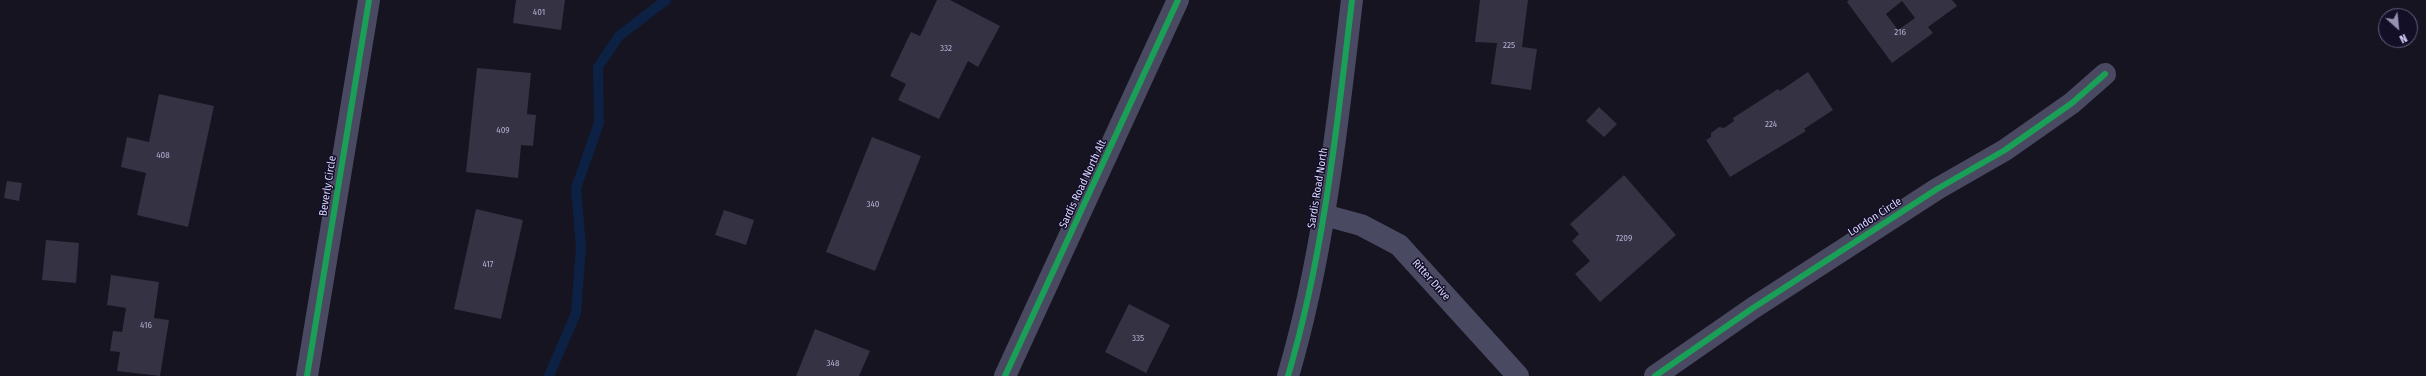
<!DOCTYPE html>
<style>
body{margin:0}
#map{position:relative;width:2426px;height:376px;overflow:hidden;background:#161421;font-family:"Fira Sans Condensed",sans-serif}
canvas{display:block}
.north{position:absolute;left:2378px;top:8px;width:40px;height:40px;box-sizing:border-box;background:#130f26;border:1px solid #625e7d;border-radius:50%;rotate:153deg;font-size:11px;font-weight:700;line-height:16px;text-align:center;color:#d9d4ff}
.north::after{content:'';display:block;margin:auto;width:14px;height:18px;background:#9591b1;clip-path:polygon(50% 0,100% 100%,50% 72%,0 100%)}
</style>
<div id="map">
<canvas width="2426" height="376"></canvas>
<div class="north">N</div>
</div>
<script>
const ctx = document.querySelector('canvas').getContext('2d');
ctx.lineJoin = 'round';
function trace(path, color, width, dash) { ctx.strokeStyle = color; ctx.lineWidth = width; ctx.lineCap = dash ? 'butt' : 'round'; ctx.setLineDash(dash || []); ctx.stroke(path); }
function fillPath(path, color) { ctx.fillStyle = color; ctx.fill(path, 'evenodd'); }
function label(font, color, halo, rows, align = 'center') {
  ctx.font = font + ' "Fira Sans Condensed",sans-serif'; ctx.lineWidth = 3; ctx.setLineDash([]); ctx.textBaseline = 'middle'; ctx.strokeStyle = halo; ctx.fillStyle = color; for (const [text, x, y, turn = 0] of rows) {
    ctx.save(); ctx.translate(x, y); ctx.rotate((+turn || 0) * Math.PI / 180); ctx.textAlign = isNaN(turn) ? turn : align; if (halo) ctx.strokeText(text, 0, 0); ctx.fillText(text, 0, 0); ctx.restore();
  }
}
trace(new Path2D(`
 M549,376L576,313L581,247L576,188L599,123L598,67L619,36L666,0`), '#0d2144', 10);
fillPath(new Path2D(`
 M516,0H565L561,30L513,23Z
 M937,0H950L1000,26L978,67L968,61L939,119L898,100L906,84L890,76L911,32L920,36Z
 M1480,0H1528L1522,47L1537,49L1531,90L1491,84L1497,43L1475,42Z
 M1849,0H1952L1957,6L1928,27L1933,33L1892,63L1847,2ZM1902,1L1915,18L1898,30L1886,14Z
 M477,68L531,73L527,114L536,115L533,146L521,145L518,178L466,172Z
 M1808,72L1833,110L1804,129L1806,131L1730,177L1706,140L1711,137V133L1719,127L1724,128L1734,121L1733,118L1778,89L1780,91Z
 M159,94L214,106L188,227L137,215L146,173L121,167L127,137L149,142Z
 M1599,107L1617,124L1604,137L1586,121Z
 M872,137L921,156L875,271L826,252Z
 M1624,175L1676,235L1600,302L1575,274L1590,261L1572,241L1579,234L1570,224Z
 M7,181L22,183L19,201L4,198Z
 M476,209L523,220L501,319L454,309Z
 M724,210L754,220L746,245L715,235Z
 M46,240L79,243L76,283L42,280Z
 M111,275L159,282L154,318L169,320L160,376L117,371L120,352L110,351L113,331L122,332L126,308L107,305Z
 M1129,304L1170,325L1146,373L1105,352Z
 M815,329L870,351L859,376H796Z`), '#343243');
trace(new Path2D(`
 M1324,215L1361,225L1399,245L1518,376
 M307,376L369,0
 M1005,376L1178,0
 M1655,376L1753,308L1937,189L2005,150L2072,103L2105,74`), '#4a4962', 22);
trace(new Path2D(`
 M1288,376C1324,254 1337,126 1352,0`), '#4a4962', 22);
trace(new Path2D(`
 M307,376L369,0
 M1005,376L1178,0
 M1288,376C1324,254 1337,126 1352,0
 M1655,376L1753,308L1937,189L2005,150L2072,103L2105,74`), '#1a9f57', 6);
label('9px', '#b0acd0', null, [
 ["401",539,12],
 ["216",1900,32],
 ["225",1509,45],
 ["332",946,48],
 ["224",1771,124],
 ["409",503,130],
 ["408",163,155],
 ["340",873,204],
 ["7209",1624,238],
 ["417",488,264],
 ["416",146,325],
 ["335",1138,338],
 ["348",833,363]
]);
label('11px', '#d9d4ff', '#130f26', [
 ["Sardis Road North Alt",1083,184,-65],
 ["Beverly Circle",328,186,-81],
 ["Sardis Road North",1318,188,-81],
 ["London Circle",1875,217,-33],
 ["Ritter Drive",1431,280,48]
]);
</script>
